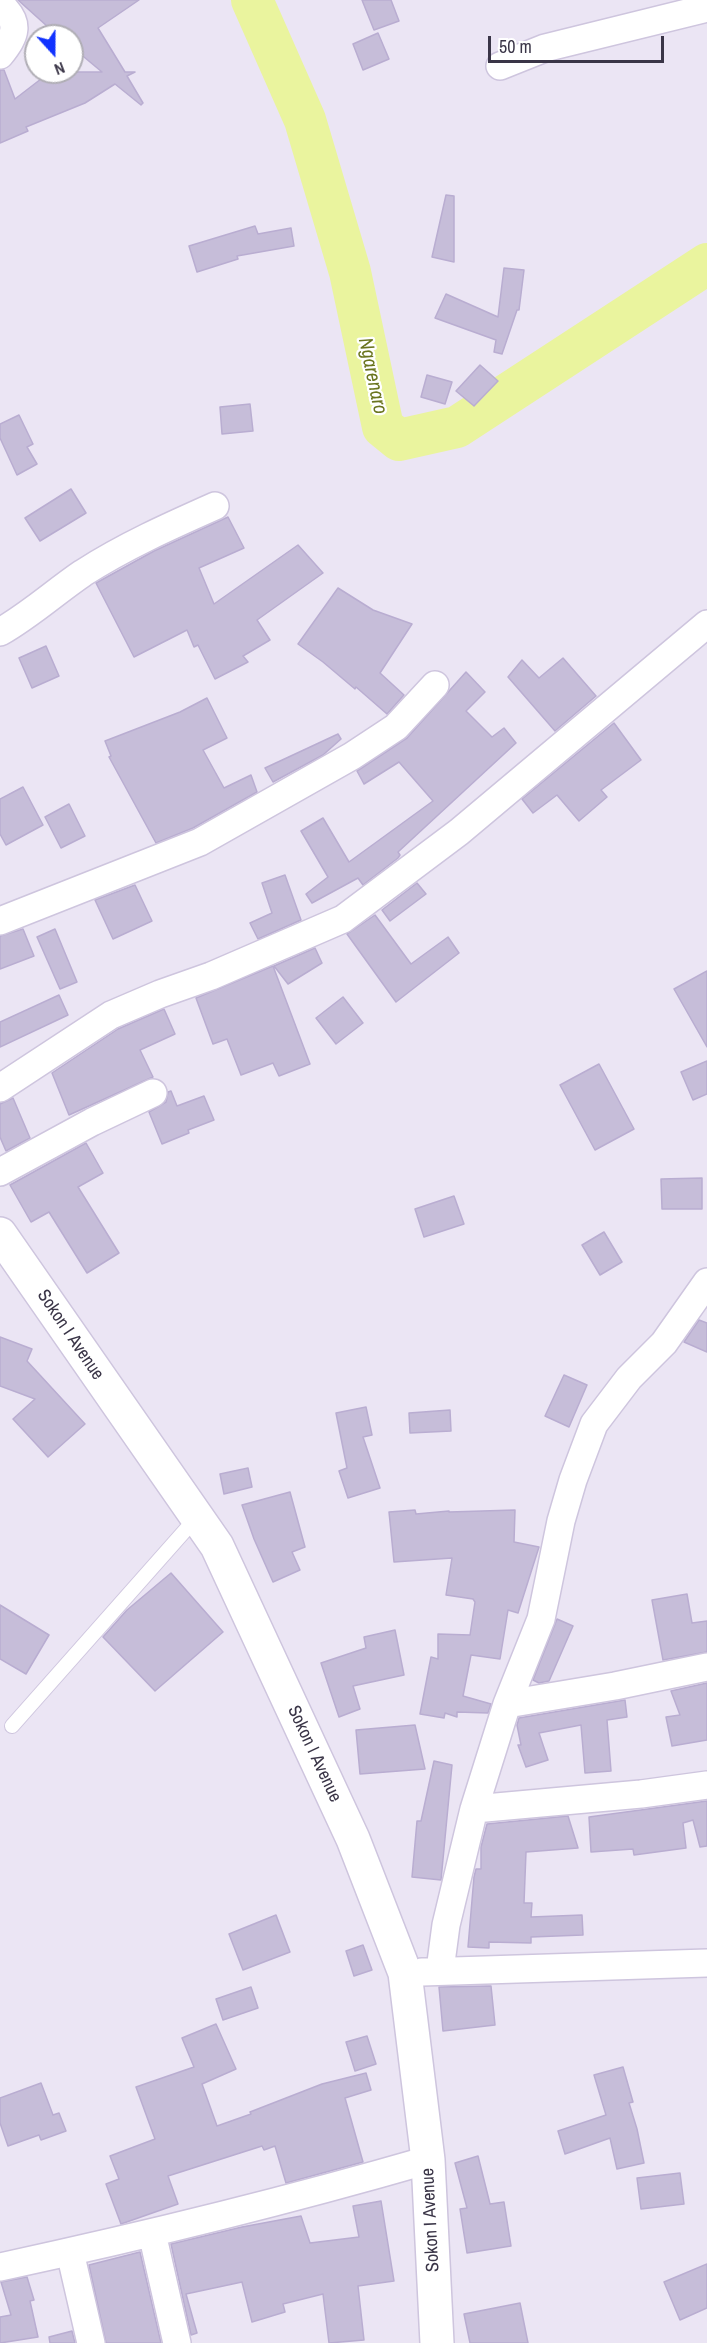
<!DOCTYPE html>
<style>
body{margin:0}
#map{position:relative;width:707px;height:2343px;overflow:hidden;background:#ebe5f4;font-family:"Archivo Narrow",sans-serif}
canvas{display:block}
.north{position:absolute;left:24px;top:24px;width:60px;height:60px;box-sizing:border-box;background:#fff;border:2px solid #b0aeb5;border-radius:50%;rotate:159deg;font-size:16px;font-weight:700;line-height:24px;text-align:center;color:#3a3547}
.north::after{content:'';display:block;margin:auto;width:21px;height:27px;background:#1132ff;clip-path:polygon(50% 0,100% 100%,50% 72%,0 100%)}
.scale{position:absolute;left:488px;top:36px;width:176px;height:27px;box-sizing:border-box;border:3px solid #3a3547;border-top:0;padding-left:8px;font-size:18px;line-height:21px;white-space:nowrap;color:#3a3547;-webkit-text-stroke:4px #fff;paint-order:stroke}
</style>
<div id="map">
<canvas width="707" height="2343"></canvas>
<div class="north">N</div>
<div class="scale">50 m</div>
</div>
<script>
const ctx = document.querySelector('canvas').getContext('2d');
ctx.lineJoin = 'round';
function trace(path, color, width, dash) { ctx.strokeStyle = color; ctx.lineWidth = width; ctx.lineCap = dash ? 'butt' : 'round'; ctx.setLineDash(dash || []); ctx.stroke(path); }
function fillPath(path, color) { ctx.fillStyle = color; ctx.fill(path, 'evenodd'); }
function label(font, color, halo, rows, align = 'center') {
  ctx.font = font + ' "Archivo Narrow",sans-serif'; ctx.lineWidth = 4.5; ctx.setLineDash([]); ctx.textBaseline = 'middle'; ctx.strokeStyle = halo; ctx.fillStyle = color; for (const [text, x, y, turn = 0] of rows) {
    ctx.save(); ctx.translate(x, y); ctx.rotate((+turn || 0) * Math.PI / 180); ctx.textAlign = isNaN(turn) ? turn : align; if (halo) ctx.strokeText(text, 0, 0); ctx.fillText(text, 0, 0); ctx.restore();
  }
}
trace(new Path2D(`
 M252,0L305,120L350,272L383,427L399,440L457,427L707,264`), '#eaf49e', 42);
const building = new Path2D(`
 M18,0H139L98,28L125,72H135L127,76L143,103L141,105L115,84L85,103L26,127L28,131L0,143V70H4L15,99L50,72H102L72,47V36H58Z
 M362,0H391L399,21L374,30Z
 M378,33L389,59L363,70L353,44Z
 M446,195L454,196V262L432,257Z
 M255,226L258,234L291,228L294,246L237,256L238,259L197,272L189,246Z
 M504,268L524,270L519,310H517L502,354L494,352L496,340L435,318L446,294L498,317Z
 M480,365L498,381L474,406L456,391Z
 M427,375L452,382L445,404L421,397Z
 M250,404L253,431L222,434L220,407Z
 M19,415L33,444L27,447L37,464L17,475L0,438V424Z
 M71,489L86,513L40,541L25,518Z
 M228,517L244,548L199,568L214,604L298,545L323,573L257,620L270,640L243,656L248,662L215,679L198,645L194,647L187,630L134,657L96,583L154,551Z
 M338,588L373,610L412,624L380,673L404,695L387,714L356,687L355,689L323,662L298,644Z
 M46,646L59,676L32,688L19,658Z
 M563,658L596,696L555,731L508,677L522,660L539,678Z
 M466,672L485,692L466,711L492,737L504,728L516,743L398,852L400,855L398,858L363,885L358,878L312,903L306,894L328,877L301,831L323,818L349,862L433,801L399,762L364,784L357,771L407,738Z
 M207,698L227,738L203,750L224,788L251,775L257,792L193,828L156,843L109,757L111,756L105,741L180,712Z
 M614,723L641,760L601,790L607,797L579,821L557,795L533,813L522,799Z
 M338,734L341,739L323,755L273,782L265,768Z
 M23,787L43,825L6,845L0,834V799Z
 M69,804L85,836L61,848L45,817Z
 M285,875L301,920L258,939L250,923L272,913L262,883Z
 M417,883L426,894L390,921L382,910Z
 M135,885L152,921L113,939L95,900Z
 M375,915L411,964L448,937L459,953L396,1002L347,934Z
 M23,929L34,956L0,969V936Z
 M55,929L77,982L60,989L37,937Z
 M315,948L322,963L288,984L274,966Z
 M273,966L310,1064L279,1076L273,1063L241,1075L227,1039L213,1044L196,998Z
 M707,971V1047L674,989Z
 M59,995L68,1015L0,1047V1022Z
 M343,997L363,1023L336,1044L316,1018Z
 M164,1009L175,1034L140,1050L153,1077L69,1115L52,1073L118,1029Z
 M707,1061V1094L693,1100L681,1072Z
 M599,1064L634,1129L595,1150L560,1085Z
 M171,1091L177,1106L204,1096L214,1120L188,1130L189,1133L162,1144L149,1112L166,1102L168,1092Z
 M13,1098L30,1138L6,1151L0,1137V1104Z
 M86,1143L103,1173L78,1187L119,1253L87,1273L49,1212L31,1222L10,1185Z
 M702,1178V1209H662L661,1179Z
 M454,1196L464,1224L424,1237L415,1209Z
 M604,1232L622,1262L600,1275L582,1245Z
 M699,1320L707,1323V1352L684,1342Z
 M0,1337L32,1349L27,1361L85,1424L48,1457L13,1419L35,1399L0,1386Z
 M564,1375L587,1385L569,1427L545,1416Z
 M366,1407L372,1435L363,1437L380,1488L348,1498L339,1471L347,1468L336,1413Z
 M450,1410L451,1431L410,1433L409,1413Z
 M248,1468L252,1487L224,1494L220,1474Z
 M290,1492L305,1547L292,1552L300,1570L273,1582L254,1539L242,1505Z
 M415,1510L416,1514L449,1511V1512L515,1510L514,1542L539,1547L518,1613L508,1610L500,1659L471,1655L463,1696L491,1704L488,1713L457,1712V1717L445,1713L444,1718L420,1714L431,1657L438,1659V1634L470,1635L475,1602L473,1599L446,1595L452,1558L394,1562L389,1512Z
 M171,1573L223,1632L155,1691L103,1637L127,1610Z
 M687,1594L692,1623L707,1621V1652L663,1660L652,1600Z
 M0,1605L49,1635L26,1674L0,1659Z
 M557,1619L573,1626L549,1681L539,1683L533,1680Z
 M395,1630L404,1675L353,1686L360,1709L339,1717L321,1663L366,1648L364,1637Z
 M707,1683V1740L672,1746L666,1717L680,1715L671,1691Z
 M625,1700L627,1717L607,1720L611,1771L585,1773L581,1725L539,1733L548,1760L526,1767L518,1745H521L517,1725L519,1718Z
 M415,1725L425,1769L360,1774L356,1730Z
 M434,1761L452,1765L441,1880L412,1877L417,1821H421Z
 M707,1801V1846L700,1847L693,1820L683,1823L686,1848L634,1855L633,1849L591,1852L589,1817Z
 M568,1816L578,1848L526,1852L524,1903H532L531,1917L582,1915L583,1935L531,1937V1943L489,1942V1948L468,1947L474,1877L476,1869H481V1847L487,1824Z
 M276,1915L290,1952L243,1970L229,1934Z
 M363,1945L372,1970L354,1976L346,1951Z
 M491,1986L495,2025L443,2031L439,1987Z
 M251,1987L258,2008L223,2020L216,1999Z
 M216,2024L236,2069L202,2084L217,2126L251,2114L250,2112L322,2084L366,2073L371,2090L345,2098L363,2162L286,2183L275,2146L264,2150L262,2146L168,2176L178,2204L121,2224L106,2184L119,2179L110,2156L155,2139L136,2087L194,2067L182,2038Z
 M367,2036L376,2064L355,2071L346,2042Z
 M623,2067L633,2102L629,2103L637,2129L644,2163L617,2169L610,2138L565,2154L558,2131L606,2115L594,2075Z
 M41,2083L53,2115L59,2113L66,2131L41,2140L39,2135L8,2146L0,2123V2098Z
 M478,2156L490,2204L504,2202L511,2246L467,2253L460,2209L467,2208L455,2163Z
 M680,2173L684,2204L641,2209L637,2178Z
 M381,2201L394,2281L358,2286L364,2340L329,2343L323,2294L283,2304L285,2312L252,2322L242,2282L186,2294L197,2333L191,2335L171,2244L242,2227L301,2216L310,2243L359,2237L353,2206Z
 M140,2252L161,2343H106L89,2265Z
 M707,2264V2308L680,2320L664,2282Z
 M27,2277L34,2300L30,2301L38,2337L0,2343V2317L11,2315L1,2282Z
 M520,2303L528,2343H470L464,2314Z
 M72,2331L75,2343H50L49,2337Z`);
fillPath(building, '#c6bdd9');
trace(building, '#b9add1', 1.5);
const service = new Path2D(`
 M12,1726L197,1517`);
const minor = new Path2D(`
 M0,4C21,23 16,35 0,55
 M500,66L545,48L707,8
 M0,632C30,615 55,592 83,573C125,546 170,526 215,506
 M0,921L200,842L352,756L396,727L435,685
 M0,1088L111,1015L160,994L211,976L343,919L459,832L707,624
 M0,1172L92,1122L153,1093
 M507,1704L615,1686L707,1667
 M474,1809L641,1794L707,1785
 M440,1970L446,1925L474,1809L507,1704L541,1619L561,1521L573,1480L594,1424L629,1378L664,1343L707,1282
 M422,1972L707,1963
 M152,2233L177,2343
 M70,2252L91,2343
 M0,2267C144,2236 286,2201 428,2160`);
const tertiary = new Path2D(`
 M0,1234L217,1546L353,1839L405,1973L428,2160L437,2343`);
trace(service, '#cec5de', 16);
trace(minor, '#cec5de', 30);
trace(tertiary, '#cec5de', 36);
trace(service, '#fff', 14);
trace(minor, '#fff', 27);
trace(tertiary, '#fff', 33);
label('18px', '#3a3547', '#fff', [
 ["Sokon I Avenue",70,1335,56],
 ["Sokon I Avenue",314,1754,65],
 ["Sokon I Avenue",431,2220,-93]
]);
label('italic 20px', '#6a751f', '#fff', [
 ["Ngarenaro",372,376,78]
]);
</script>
